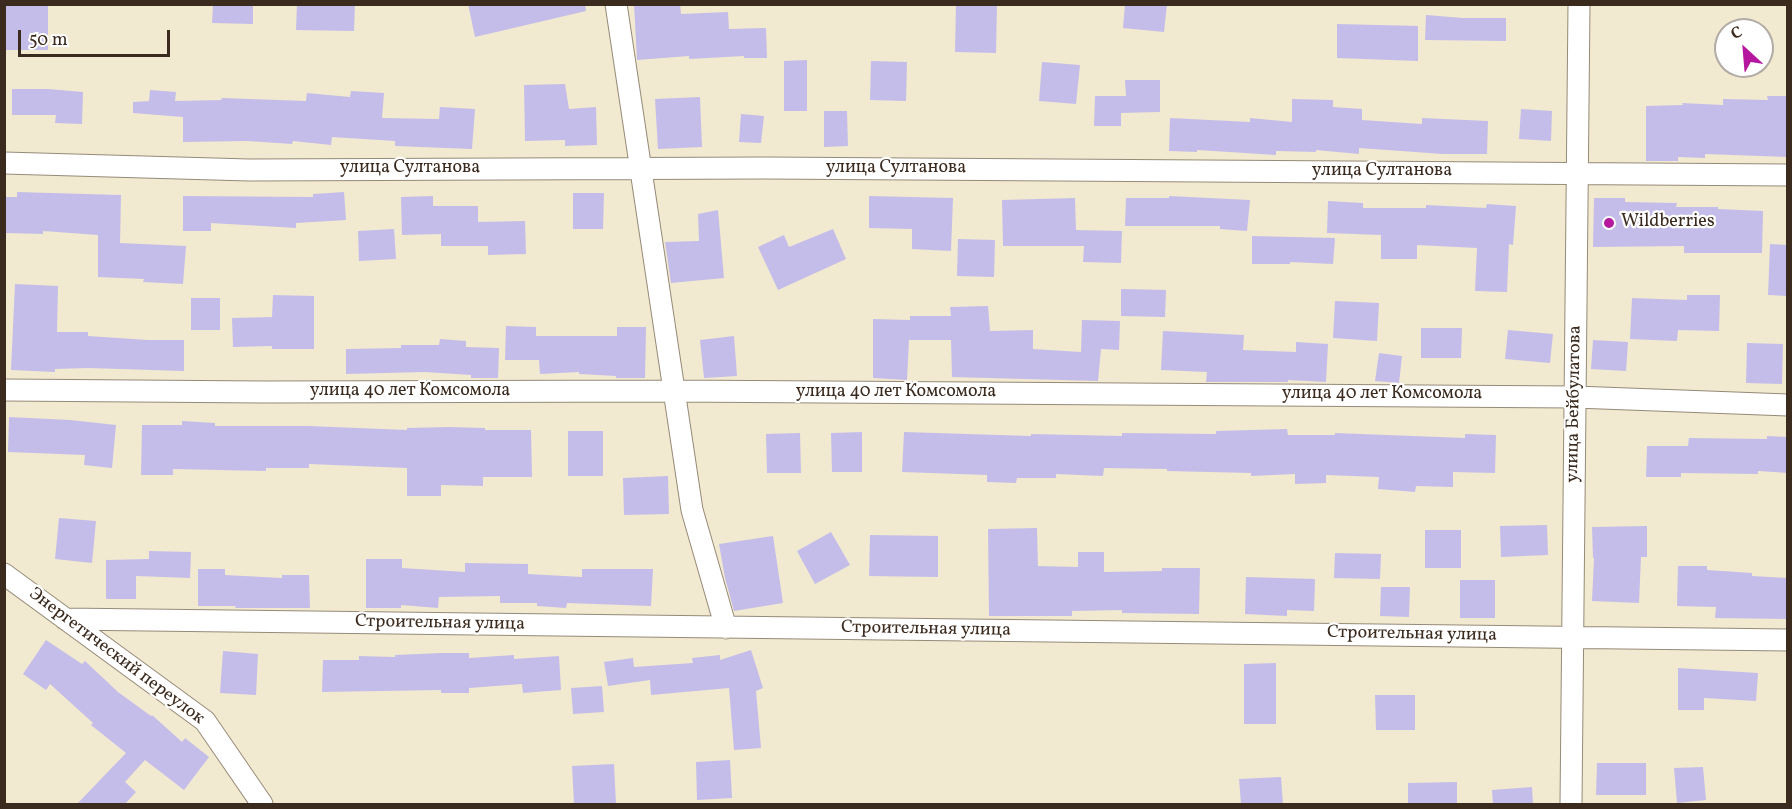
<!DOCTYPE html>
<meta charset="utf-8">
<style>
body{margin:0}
#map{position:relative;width:1792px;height:809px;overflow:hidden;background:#f2e9d1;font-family:Vollkorn,serif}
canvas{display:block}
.frame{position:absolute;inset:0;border:6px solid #3b2a1e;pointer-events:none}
.north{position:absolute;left:1714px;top:18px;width:60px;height:60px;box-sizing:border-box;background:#fff;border:2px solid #b1aaa5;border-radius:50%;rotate:334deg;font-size:16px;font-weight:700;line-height:24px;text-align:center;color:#3b2a1e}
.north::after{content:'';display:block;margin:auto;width:21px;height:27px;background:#b5179e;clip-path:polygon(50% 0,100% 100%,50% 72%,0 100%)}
.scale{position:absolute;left:18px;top:30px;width:152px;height:27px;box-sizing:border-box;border:3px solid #3b2a1e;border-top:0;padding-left:8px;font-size:18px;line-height:21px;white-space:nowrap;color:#3b2a1e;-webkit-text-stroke:4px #fff;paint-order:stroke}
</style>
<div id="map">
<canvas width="1792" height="809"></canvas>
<div class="frame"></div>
<div class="north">С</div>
<div class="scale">50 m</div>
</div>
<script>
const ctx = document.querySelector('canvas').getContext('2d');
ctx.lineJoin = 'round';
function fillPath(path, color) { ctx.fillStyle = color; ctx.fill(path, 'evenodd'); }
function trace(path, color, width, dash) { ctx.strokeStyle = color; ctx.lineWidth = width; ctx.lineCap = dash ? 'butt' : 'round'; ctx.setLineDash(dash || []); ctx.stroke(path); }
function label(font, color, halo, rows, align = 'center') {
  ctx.font = font + ' Vollkorn,serif'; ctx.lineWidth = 4.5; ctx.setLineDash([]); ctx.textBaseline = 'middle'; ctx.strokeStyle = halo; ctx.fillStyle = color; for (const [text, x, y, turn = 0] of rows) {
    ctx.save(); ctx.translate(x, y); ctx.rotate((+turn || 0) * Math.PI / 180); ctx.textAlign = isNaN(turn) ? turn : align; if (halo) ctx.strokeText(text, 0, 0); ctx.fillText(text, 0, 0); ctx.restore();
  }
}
fillPath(new Path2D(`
 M4,4H48V50H4Z
 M213,4H253V24L212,23Z
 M297,4H355L354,31L296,30Z
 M468,4H585L586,11L475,37Z
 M634,4H680L681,14L728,12L729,29L766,28L767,58H744V56L689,59V56L637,60Z
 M956,4H997L996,53L955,52Z
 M1125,4H1167L1164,32L1123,28Z
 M1426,15L1463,18H1506V41L1425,40Z
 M1337,24L1418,26V61L1337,58Z
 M807,60V111H784V61Z
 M871,61L907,62L906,101L870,100Z
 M1042,62L1080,65L1076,104L1039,101Z
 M1125,80H1160V112L1121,113V126H1094L1095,96H1126Z
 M565,84L569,109L596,107L597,145L565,146V140L525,141L524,85Z
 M12,89H48L83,92L82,124L55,123L56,115H12Z
 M150,90L176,92L175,101L221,100L222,98L306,101L307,93L350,97L351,91L384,93L382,118L439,119L440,107L475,109L472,149L395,146V141L332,137L331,145L293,141L292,144L247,141L183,142V117L133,113V102L149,101Z
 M1767,96H1788V157L1705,154V158L1678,157V161H1646V106L1683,105L1682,103L1723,105V99L1768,100Z
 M700,97L702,147L658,149L655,99Z
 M1292,99L1333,100V107L1362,109V120L1422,124V118L1488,121L1487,154H1443L1359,148V154L1316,150V152L1276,151V155L1197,150V152L1169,151L1170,118L1250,122V118L1292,122Z
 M1521,109L1552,111L1551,141L1519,139Z
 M824,111H847L848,146L824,147Z
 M741,114L764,116L761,143L739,142Z
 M17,192L121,195L120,243L186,246L183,284L143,282L144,279L98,277V235L43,231V234L4,233V197H17Z
 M344,192L346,220L296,223V228L211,223V231H183V196L313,197V194Z
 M573,193H604L603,229H573Z
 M433,196V206H478V222L525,221L526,254L488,255V246H441V234L402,235L401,197Z
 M869,196L953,198L951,251L912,249V229L869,228Z
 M1169,196L1250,200L1247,231L1220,229V226H1125L1126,198H1169Z
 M1075,198L1076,230L1122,231L1121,263L1083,262L1084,246H1003L1002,200Z
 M1594,198H1625V202L1677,203L1676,207H1718V209L1763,211L1762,253H1684V246L1593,247Z
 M1328,201L1363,203V208H1426V205L1486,208L1487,204L1516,206L1513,245L1509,244L1507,292L1475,291L1477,248L1417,245V259H1381V235L1327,233Z
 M718,210L724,278L671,283L665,242L699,241L698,214Z
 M394,229L396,259L359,261L358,231Z
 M833,229L846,259L778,290L758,247L784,235L789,247Z
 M1252,236L1335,238L1333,264L1290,262V264H1252Z
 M958,239L995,240L994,277L957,276Z
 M1770,244L1788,245V296L1768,295Z
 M15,284L58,286L57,332H88V336L148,340H184V371L88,368L55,369V372L11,370Z
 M1121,289L1166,290L1165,317L1121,316Z
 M273,295L314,296V349H272V346L233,347L232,318L272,317Z
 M1687,295H1720L1719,331L1678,330L1677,341L1630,339L1632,298L1687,300Z
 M191,298H220V330H191Z
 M1335,301L1379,303L1377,341L1333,338Z
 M988,306L990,331L1033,330V349L1081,352L1082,320L1120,321L1119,350L1101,349L1098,381L952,377L951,340H909L907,380L873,378V319L910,320V316H951L950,307Z
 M506,326L536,327V336H617V327H646L645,378H616V376L579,374V372L540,374L539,360H505Z
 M1421,328H1462L1461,358H1421Z
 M1508,330L1553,334L1550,363L1505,359Z
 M1163,331L1244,335L1243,350L1296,352V342L1328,344L1326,382L1288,380V382H1206L1207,372L1161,370Z
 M734,336L737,376L704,378L700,340Z
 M440,339L466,341V347L499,348L498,378H471V375L425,372L346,374V349L401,348V345H439Z
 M1593,340L1628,342L1626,371L1591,369Z
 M1747,343L1783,344L1782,384L1746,383Z
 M1379,353L1402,356L1399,383L1375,381Z
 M9,417L70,420L116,425L112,468L84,465L85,455L8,452Z
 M182,421L215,423V426H309L407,430V428L449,427L485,428V430H531L532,477H483V486L441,485V496H407V468L309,464V468H266V471L173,469V475H141L142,425H182Z
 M1287,429L1288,435H1335V433L1465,438V434L1496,435L1495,473L1453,472V487L1416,486L1415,492L1378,489L1379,477L1326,475V483L1295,484V474L1251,476V473L1167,471V469L1104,468L1103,476L1056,474V478H1017L1016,483L987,482V475L902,472L904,432L1031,436V434L1122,436V433L1216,434V431Z
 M568,431H603V476H568Z
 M862,432V472H832L831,433Z
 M800,433L801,473H767L766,434Z
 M1767,436L1788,437V473L1758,471V474L1681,473V477H1646L1647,446H1688L1689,438L1767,439Z
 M668,476L669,514L624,515L623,478Z
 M59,518L96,521L92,563L55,559Z
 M1547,525L1548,555L1501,557L1500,526Z
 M1647,526V557H1641L1639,603L1592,601L1594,558H1593L1592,527Z
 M1037,528L1038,566L1078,567V552H1104V572L1162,571V568H1200L1199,614L1122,613V610L1072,611V616H989L988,529Z
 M1425,530H1461V568H1425Z
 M831,532L850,565L815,584L797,551Z
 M870,535L938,536V577L869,576Z
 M773,536L783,603L734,611L725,578L719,544Z
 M149,551L191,552L190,578L136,576V599H106V560L149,559Z
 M1335,553L1381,554L1380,579L1334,578Z
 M366,559H402V568L465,572V563L528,564V574L582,577V569H653L651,606L567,603L566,608L537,606V603H500V596L439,597L438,608L401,605V608H366Z
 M1678,566H1707V570L1752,573V576L1788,578V619L1715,618L1716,607L1677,606Z
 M198,569H225V575L282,578V575H309L310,608H235L236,606H198Z
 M1246,577L1315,579L1314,611L1287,610V616L1245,614Z
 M1460,580H1495V618H1460Z
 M1381,587H1410L1409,617L1380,616Z
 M46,640L82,664L85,661L118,692L151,716L152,715L182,742L185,738L209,757L184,790L145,760L125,782L136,792L125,804H77L126,753L91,725L93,723L50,684L46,690L23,674Z
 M751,650L763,688L756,691L761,748L734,750L729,688L651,695L650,680L608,686L604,662L633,658L634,667L693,663L692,658L720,655V660Z
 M223,651L258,654L256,695L220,693Z
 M441,653H469V658L514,655V659L559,656L561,690L523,693L522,684L469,688V693H441V690L322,692L323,660H359V656L395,657V655Z
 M1276,663V724H1244V664Z
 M1678,668L1758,673L1756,701L1704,698V710H1678Z
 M602,686L604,712L573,714L571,688Z
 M1375,695H1415V730H1376Z
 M730,760L732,798L697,800L696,762Z
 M1597,763H1646V795H1596Z
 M614,764L616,804H574L572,766Z
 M1703,767L1706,800L1677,803L1674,768Z
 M1281,777L1283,804H1241L1239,779Z
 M1457,782V804H1408V783Z
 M1532,787L1533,804H1493L1492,790Z`), '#c5bde9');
const street = new Path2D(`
 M616,4L692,510L726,628
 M4,163L249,170L765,168L1788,175
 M4,390L264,392L674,391L1575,397L1788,405
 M4,574L205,721L262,804
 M65,619L1788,640
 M1571,804L1579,4`);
trace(street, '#968a78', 23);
trace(street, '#fff', 21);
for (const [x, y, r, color] of [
 [1609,223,6,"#b5179e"]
]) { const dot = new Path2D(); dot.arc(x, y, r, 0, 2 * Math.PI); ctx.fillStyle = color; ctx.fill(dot); trace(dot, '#fff', 2); }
label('18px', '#3b2a1e', '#fff', [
 ["улица Султанова",410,169],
 ["улица Султанова",896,169],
 ["улица Султанова",1382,172],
 ["улица 40 лет Комсомола",410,392],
 ["улица 40 лет Комсомола",896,393],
 ["улица 40 лет Комсомола",1382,395],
 ["улица Бейбулатова",1575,404,-89],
 ["Строительная улица",440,624,1],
 ["Строительная улица",926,630,1],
 ["Строительная улица",1412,635,1],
 ["Энергетический переулок",116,657,37]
]);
label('18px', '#3b2a1e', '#fff', [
 ["Wildberries",1621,223]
], 'left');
</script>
